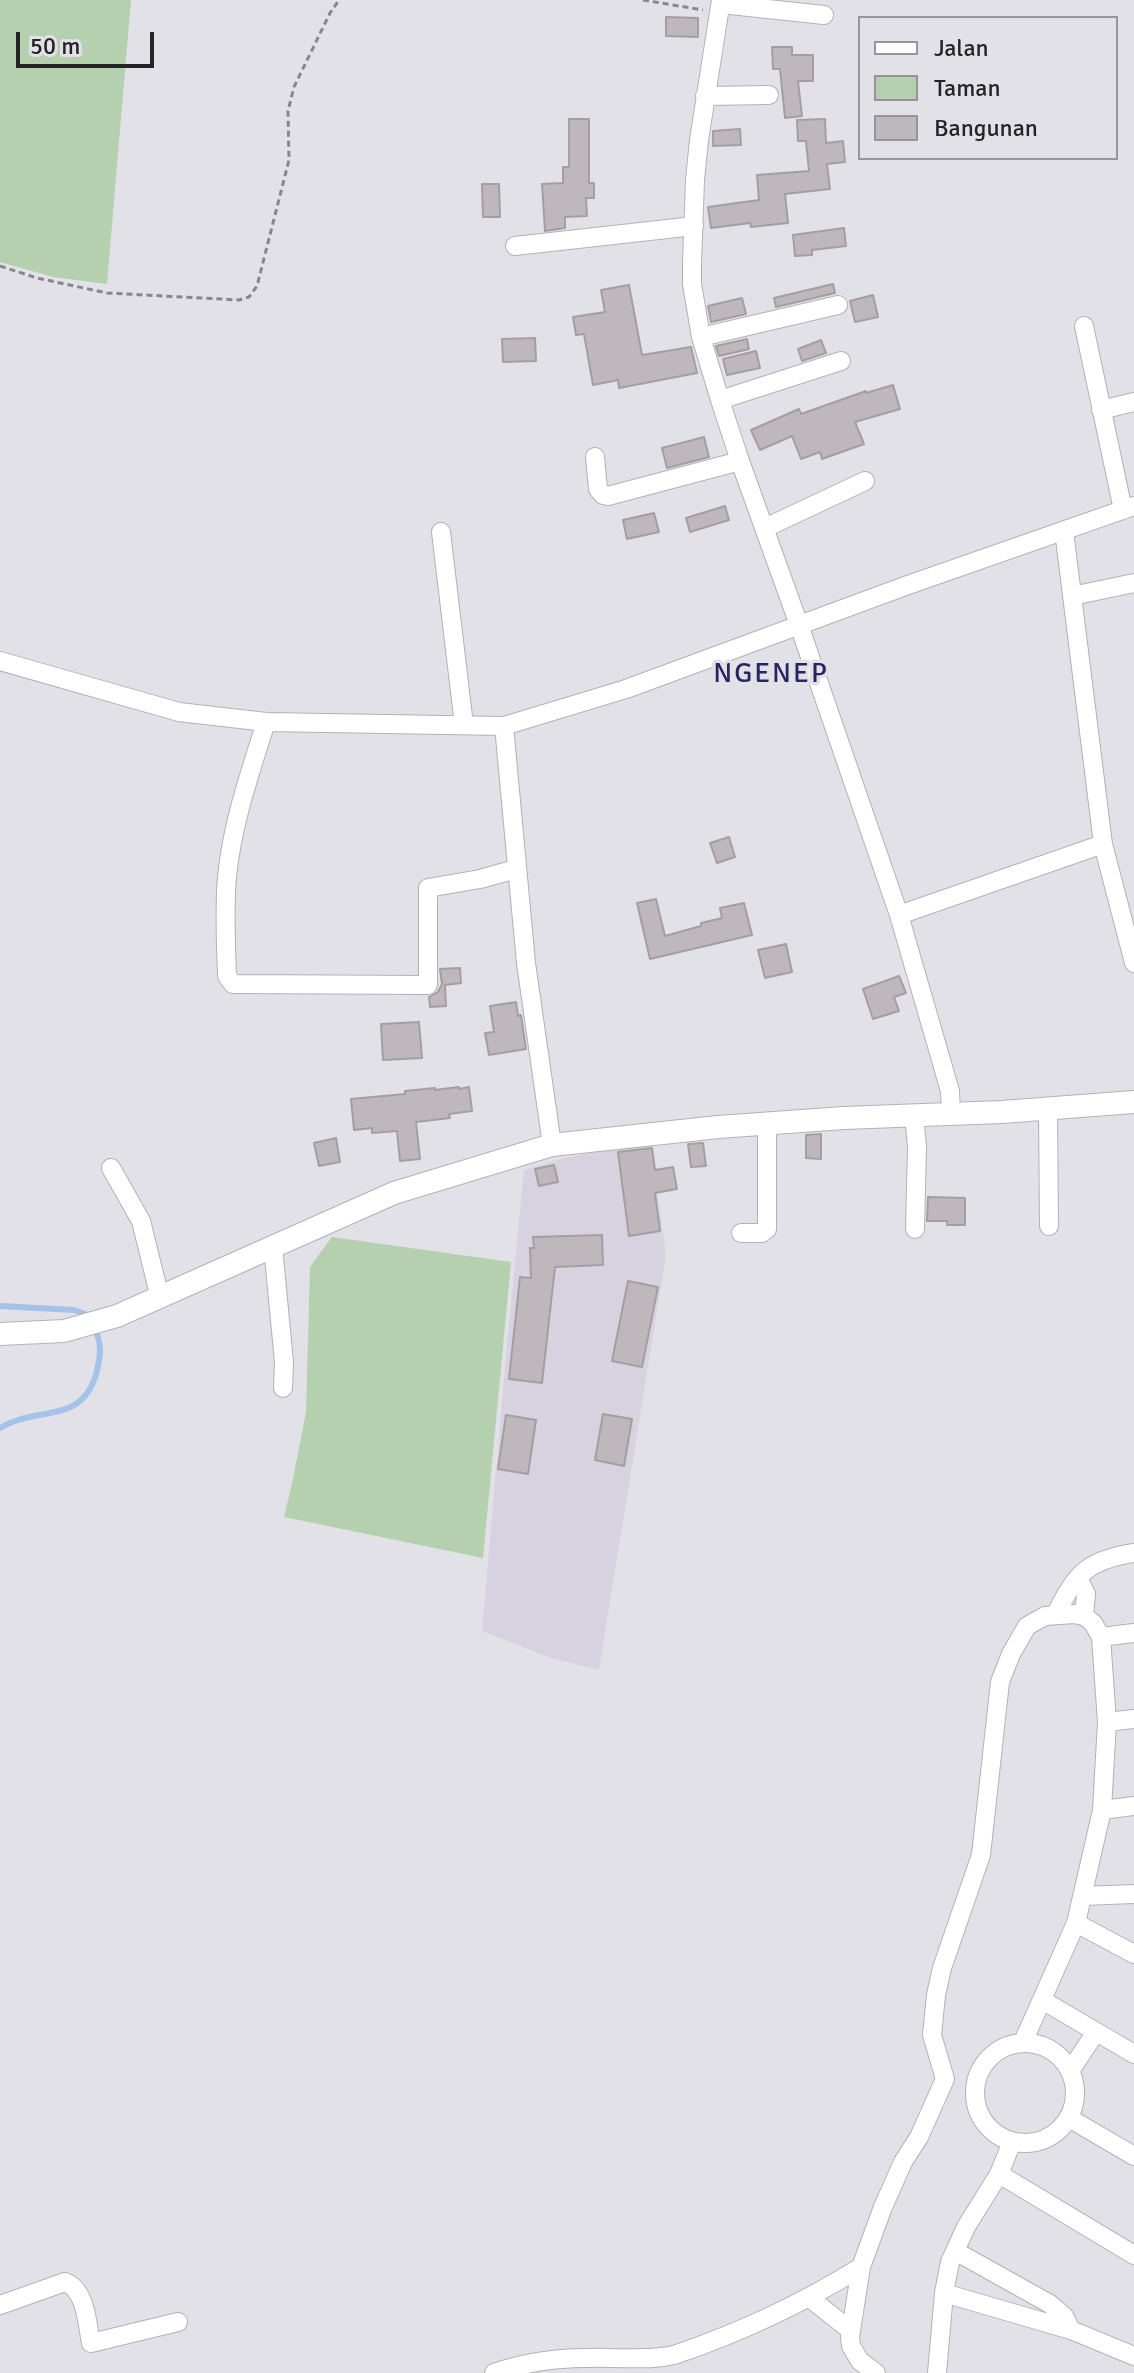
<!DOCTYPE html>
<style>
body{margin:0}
#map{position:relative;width:1134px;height:2373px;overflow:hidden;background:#e3e1e8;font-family:Signika,sans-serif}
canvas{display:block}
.legend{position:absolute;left:858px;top:16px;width:260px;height:144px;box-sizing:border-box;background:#e3e1e8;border:2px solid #97959a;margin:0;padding:10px 14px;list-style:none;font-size:24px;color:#242325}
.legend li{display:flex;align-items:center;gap:16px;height:40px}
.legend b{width:40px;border:2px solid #97959a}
.scale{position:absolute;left:16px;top:32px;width:138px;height:36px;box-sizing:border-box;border:4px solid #242325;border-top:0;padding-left:10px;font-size:24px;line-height:28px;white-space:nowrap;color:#242325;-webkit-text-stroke:6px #e3e1e8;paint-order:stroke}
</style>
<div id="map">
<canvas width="1134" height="2373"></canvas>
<ul class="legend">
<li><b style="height:10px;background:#fff"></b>Jalan</li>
<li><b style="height:22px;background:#b4d0ae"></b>Taman</li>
<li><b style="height:22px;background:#beb8bc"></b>Bangunan</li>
</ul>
<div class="scale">50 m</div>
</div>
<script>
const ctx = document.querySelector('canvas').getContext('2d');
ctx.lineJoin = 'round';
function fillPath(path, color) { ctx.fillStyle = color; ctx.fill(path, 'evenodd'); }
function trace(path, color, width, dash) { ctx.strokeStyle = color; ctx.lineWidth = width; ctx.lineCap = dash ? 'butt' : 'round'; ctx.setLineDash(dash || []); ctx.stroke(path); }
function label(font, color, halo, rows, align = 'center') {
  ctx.font = font + ' Signika,sans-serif'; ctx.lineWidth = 7; ctx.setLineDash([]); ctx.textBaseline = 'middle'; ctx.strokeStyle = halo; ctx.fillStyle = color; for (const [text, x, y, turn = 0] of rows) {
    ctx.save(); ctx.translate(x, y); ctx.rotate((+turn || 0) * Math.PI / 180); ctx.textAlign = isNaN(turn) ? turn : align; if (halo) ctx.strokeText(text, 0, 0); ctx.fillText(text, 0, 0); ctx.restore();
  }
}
fillPath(new Path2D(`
 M651,1141L666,1255L599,1670L551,1658L482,1631L507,1345L524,1170L565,1158Z`), '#d7d2df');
fillPath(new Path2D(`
 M0,0H131L107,284L53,277L0,262Z
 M332,1237L511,1262L483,1558L284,1517L293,1479L306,1412L310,1267Z`), '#b4d0ae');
trace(new Path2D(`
 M0,1306L74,1310L85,1314L88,1320
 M0,1428C39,1404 86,1427 98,1366C101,1354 101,1340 94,1329`), '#a4c2ea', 6);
const building = new Path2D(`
 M666,17L698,18V37L666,36Z
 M772,47H792V55H813V81H798L802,116L785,118L780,69H773Z
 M569,119H589V183H594V198H586L587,216L565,217V228L545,231L542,184L563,183V167H569Z
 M825,119L826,143L843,141L845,162L827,164L830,189L785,194L788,223L751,227L750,223L711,228L708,207L759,200L757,175L809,171L806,141H798L797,120Z
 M740,129L741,145L713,146V131Z
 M482,184H499L500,217H483Z
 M844,228L846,246L812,250V255L795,256L793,235Z
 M833,284L835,293L776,307L774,298Z
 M629,285L642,355L691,347L697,373L619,388L618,380L593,385L584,334L576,335L573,317L605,312L601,290Z
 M873,295L878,317L855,322L850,301Z
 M742,298L746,314L711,322L708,306Z
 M535,338L536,361L503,362L502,339Z
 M747,339L749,349L719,356L716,346Z
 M821,340L826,353L802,361L798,349Z
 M756,351L760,368L727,375L723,359Z
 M893,385L900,409L855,422L864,444L822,459L820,452L801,459L792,436L760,450L751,430L799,409L801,414L866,391V393Z
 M704,437L709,457L667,468L662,448Z
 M725,506L729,520L690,532L686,518Z
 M654,513L659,532L627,539L623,520Z
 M729,837L735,857L717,863L710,843Z
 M656,899L665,936L701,926V923L722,918L720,908L744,903L752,935L650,959L637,903Z
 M786,944L792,972L765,978L758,950Z
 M460,968L461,983L445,985L446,1006L430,1007L429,997L438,992L442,984L440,969Z
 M899,976L906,993L894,997L899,1011L873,1019L863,989Z
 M516,1002L518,1016L521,1015L526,1049L489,1055L485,1033L494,1032L490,1006Z
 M419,1022L422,1058L383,1060L381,1024Z
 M459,1087V1089L469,1087L472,1111L449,1114L450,1118L416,1122L420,1159L400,1161L397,1131L372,1133V1128L354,1130L351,1099L405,1094V1091L435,1088V1090Z
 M821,1134V1159L806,1158V1135Z
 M336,1138L340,1162L319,1166L314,1143Z
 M703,1143L706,1166L691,1167L688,1144Z
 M652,1148L655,1170L673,1167L677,1189L655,1193L660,1231L629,1236L618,1152Z
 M554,1165L558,1182L539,1186L535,1169Z
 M928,1197L965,1198V1225H947V1221H927Z
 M602,1235L603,1265L555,1267L542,1383L509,1379L520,1277L531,1278L530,1248H534L533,1237Z
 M628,1281L658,1287L642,1367L612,1361Z
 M603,1414L632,1419L624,1466L595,1460Z
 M506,1415L536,1420L528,1474L498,1469Z`);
fillPath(building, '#beb8bc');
trace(building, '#a49ea2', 2);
const minor = new Path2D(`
 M721,0L699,140L695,180L692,264V284L701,337L720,400L740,461L799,625L899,915L950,1091L951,1113
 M721,4L824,15
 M705,96L769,95
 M515,246L694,226
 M1084,326L1123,510
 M701,337L838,305
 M720,400L841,361
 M1101,410L1134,402
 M595,457L598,489L603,495L608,496L740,461
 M765,528L865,481
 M1064,531L1103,844L1134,963
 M441,532L464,725
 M1072,596L1134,583
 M0,661L179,712L266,722L504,726L626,689L908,585L1134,506
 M266,722C250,773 232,824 227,877C224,910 226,943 227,976L233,984L428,985V888L480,879L516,869
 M504,726L526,963L552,1145
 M899,915L1103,844
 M1048,1108L1049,1226
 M914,1115L917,1147L915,1229
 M111,1168L141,1221L160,1298
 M741,1233H762L767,1229V1125
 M273,1247L284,1362L283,1388
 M1078,1578L1086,1594L1084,1616
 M1056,1614C1076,1573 1088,1560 1134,1553
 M1101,1637L1134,1633
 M1107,1722L1134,1719
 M1102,1810L1134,1806
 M1083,1896L1134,1894
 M1076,1923L1134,1954
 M1042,2000L1134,2054
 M975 2093a50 50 0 1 1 100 0a50 50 0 1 1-100 0Z
 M1070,2071L1096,2032
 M1069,2118L1134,2156
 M999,2174L1134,2255
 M955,2251L1050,2304L1064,2316L1071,2330
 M944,2293L1071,2330L1134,2356
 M811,2299L850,2330
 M0,2305L65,2282C86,2290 87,2323 91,2343L178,2322
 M494,2373C533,2359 571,2357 612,2358C633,2358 653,2360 674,2355C742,2332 800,2305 861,2267
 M876,2373L860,2361L851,2346L850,2337L861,2267L883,2207L903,2162L919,2137L945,2079L932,2035L936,1995L942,1968L981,1855L1000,1682L1011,1654L1027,1626L1045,1616L1074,1614L1084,1616L1093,1623L1101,1637L1107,1722L1102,1810L1076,1923L1023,2042
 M937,2373L944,2293L950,2262L966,2227L999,2174L1012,2142`);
const tertiary = new Path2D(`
 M0,1334L64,1331L117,1316L394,1193L552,1145L718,1127L844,1118L1002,1112L1134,1102`);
trace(minor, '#b3b1b7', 20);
trace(tertiary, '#b3b1b7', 24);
trace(new Path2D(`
 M643,0L703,10
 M0,266L37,278L107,293L239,300L249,297L257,286L289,160L288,111L294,87L330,13L339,0`), '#88868b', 3, [6, 4]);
trace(minor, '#fff', 18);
trace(tertiary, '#fff', 22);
ctx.letterSpacing = '2px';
label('28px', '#24265f', '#e3e1e8', [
 ["NGENEP",771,675]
]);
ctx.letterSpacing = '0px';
</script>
